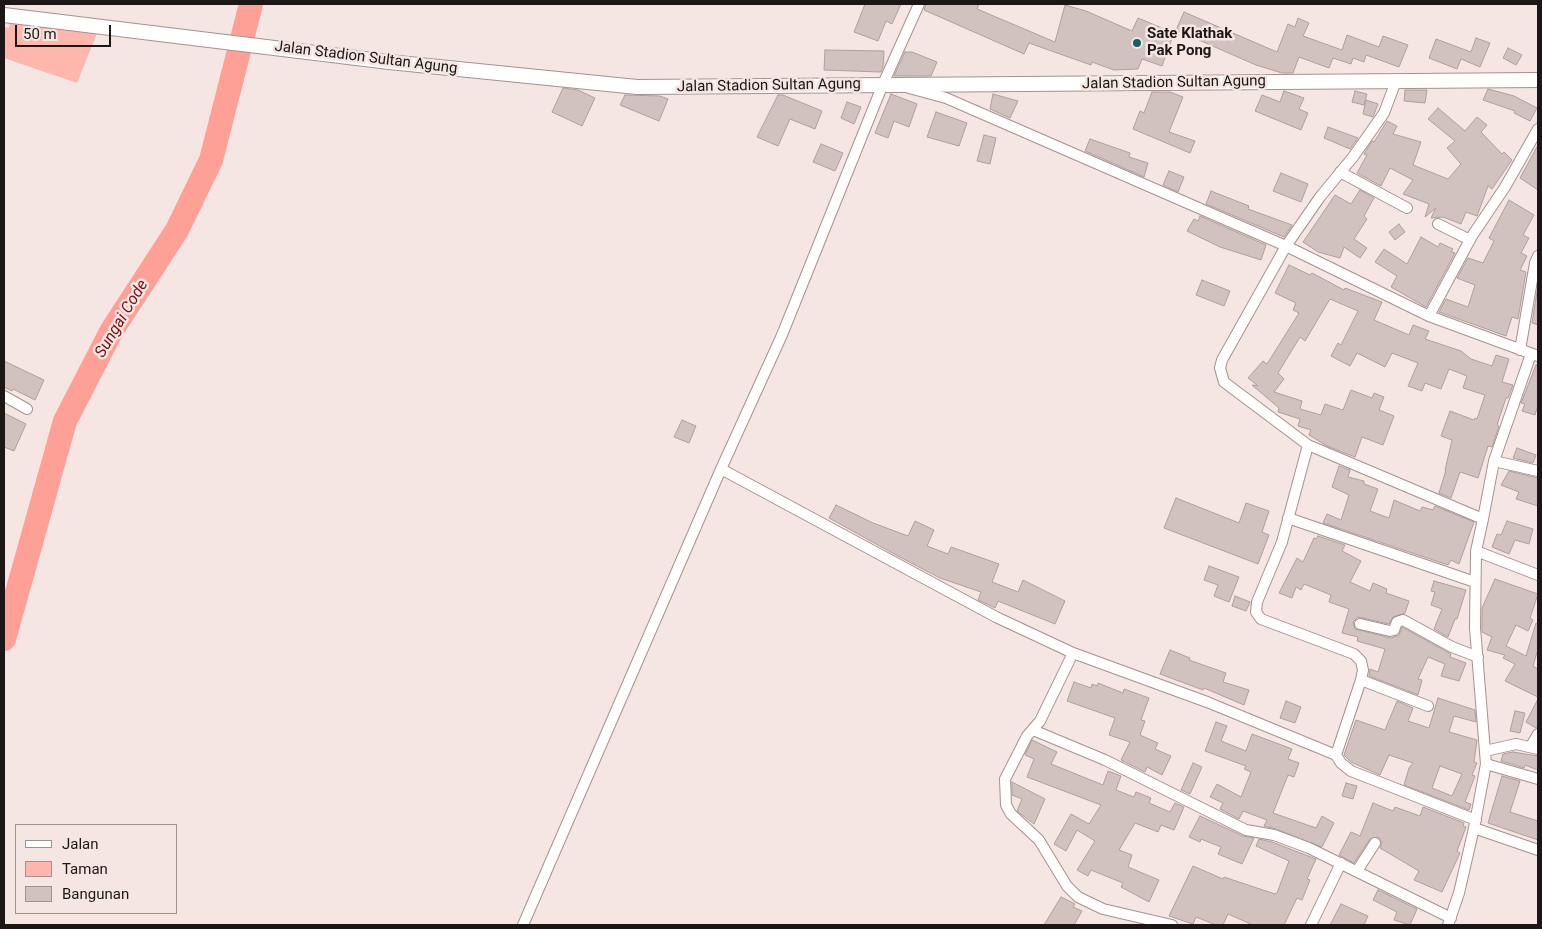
<!DOCTYPE html>
<style>
body{margin:0}
#map{position:relative;width:1542px;height:929px;overflow:hidden;background:#f6e6e3;font-family:Roboto,sans-serif}
canvas{display:block}
.frame{position:absolute;inset:0;border:5px solid #1c1716;pointer-events:none}
.legend{position:absolute;left:15px;top:824px;width:162px;height:90px;box-sizing:border-box;background:#f6e6e3;border:1px solid #9f9391;margin:0;padding:6px 9px;list-style:none;font-size:15px;color:#1c1716}
.legend li{display:flex;align-items:center;gap:10px;height:25px}
.legend b{width:25px;border:1px solid #9f9391}
.scale{position:absolute;left:15px;top:25px;width:96px;height:22px;box-sizing:border-box;border:2px solid #1c1716;border-top:0;padding-left:6px;font-size:15px;line-height:18px;white-space:nowrap;color:#1c1716;-webkit-text-stroke:4px #f6e6e3;paint-order:stroke}
</style>
<div id="map">
<canvas width="1542" height="929"></canvas>
<div class="frame"></div>
<ul class="legend">
<li><b style="height:6px;background:#fff"></b>Jalan</li>
<li><b style="height:14px;background:#feb6ad"></b>Taman</li>
<li><b style="height:14px;background:#d1c1bf"></b>Bangunan</li>
</ul>
<div class="scale">50 m</div>
</div>
<script>
const context = document.querySelector('canvas').getContext('2d');
context.lineJoin = 'round';
function fill(path, color) {
  context.fillStyle = color;
  context.fill(path, 'evenodd');
}
function poly(rows) {
  const path = new Path2D();
  for (const r of rows) {
    path.moveTo(r[0], r[1]);
    for (let i = 2; i < r.length; i += 2) path.lineTo(r[i], r[i + 1]);
  }
  return path;
}
function stroke(path, color, width, dash) {
  context.strokeStyle = color;
  context.lineWidth = width;
  context.lineCap = dash ? 'butt' : 'round';
  context.setLineDash(dash || []);
  context.stroke(path);
}
function label(font, color, halo, rows, align = 'center') {
  context.font = font + ' Roboto,sans-serif';
  context.lineWidth = 5;
  context.setLineDash([]);
  context.textBaseline = 'middle';
  context.strokeStyle = halo;
  context.fillStyle = color;
  for (const [text, x, y, turn = 0] of rows) {
    context.save();
    context.translate(x, y);
    context.rotate((+turn || 0) * Math.PI / 180);
    context.textAlign = isNaN(turn) ? turn : align;
    if (halo) context.strokeText(text, 0, 0);
    context.fillText(text, 0, 0);
    context.restore();
  }
}
const green = poly([
 [10,22,98,31,77,83,4,58,4,27,9,28]
]);
const river = poly([
 [4,639,65,421,112,330,177,230,211,160,251,4]
]);
const building = poly([
 [865,4,901,4,892,24,886,21,878,41,854,32,865,4],
 [926,4,979,4,977,9,1055,42,1065,5,1086,11,1132,31,1138,18,1174,33,1162,66,1142,59,1138,69,1114,70,1092,62,1091,65,1029,43,1024,54,924,10,926,4],
 [1184,12,1277,52,1288,24,1295,27,1298,18,1309,23,1303,36,1342,50,1347,35,1379,47,1383,36,1408,45,1399,67,1366,55,1364,62,1353,58,1351,64,1333,58,1329,68,1299,57,1293,73,1282,73,1256,65,1176,30,1184,12],
 [1476,38,1490,43,1480,67,1461,59,1457,69,1429,58,1436,39,1471,52,1476,38],
 [1508,48,1522,55,1516,65,1503,58,1508,48],
 [825,50,884,51,883,67,881,72,824,70,825,50],
 [905,52,912,52,937,62,931,76,894,76,905,52],
 [563,88,578,90,595,98,582,126,552,112,563,88],
 [1488,89,1514,96,1537,108,1530,121,1514,113,1515,111,1483,100,1488,89],
 [1405,90,1427,90,1425,103,1404,101,1405,90],
 [1284,91,1304,98,1299,109,1308,113,1301,130,1255,111,1262,95,1280,102,1284,91],
 [1355,91,1367,94,1364,105,1352,102,1355,91],
 [1152,92,1170,92,1183,97,1169,132,1195,141,1190,153,1133,129,1140,111,1144,113,1152,92],
 [891,94,917,104,909,127,894,121,888,138,875,133,891,94],
 [993,94,1018,101,1010,118,990,109,993,94],
 [625,95,660,96,668,99,659,121,620,105,625,95],
 [778,95,783,95,822,111,815,129,790,119,778,146,757,137,778,95],
 [1366,100,1378,104,1373,117,1363,114,1366,100],
 [847,102,861,107,854,124,841,118,847,102],
 [1438,108,1465,131,1477,117,1487,125,1481,132,1502,154,1504,152,1512,160,1492,189,1488,186,1477,216,1466,212,1461,224,1443,217,1431,218,1436,208,1425,217,1429,204,1403,194,1413,180,1390,168,1381,186,1357,173,1367,155,1364,154,1372,141,1374,142,1387,121,1397,126,1393,134,1421,142,1413,165,1448,179,1461,164,1447,148,1455,141,1428,119,1438,108],
 [936,112,967,123,959,146,927,137,936,112],
 [1328,127,1358,138,1350,149,1324,138,1328,127],
 [984,135,996,138,990,164,977,161,984,135],
 [1090,139,1130,153,1129,157,1148,163,1144,177,1085,151,1090,139],
 [821,144,843,153,835,171,813,162,821,144],
 [1538,145,1538,190,1520,178,1538,145],
 [1169,171,1184,177,1178,192,1163,185,1169,171],
 [1281,173,1308,184,1301,202,1273,191,1281,173],
 [1360,190,1374,198,1364,216,1367,219,1354,239,1367,248,1360,258,1344,247,1340,258,1318,252,1303,242,1335,195,1351,204,1360,190],
 [1211,191,1249,206,1248,209,1292,225,1291,227,1284,237,1206,204,1211,191],
 [1509,200,1534,215,1523,235,1529,238,1521,253,1527,256,1520,270,1526,272,1518,319,1512,317,1506,336,1439,312,1446,299,1468,307,1475,285,1457,278,1468,258,1483,263,1494,241,1489,238,1509,200],
 [1200,216,1266,245,1261,260,1220,247,1187,231,1194,219,1198,221,1200,216],
 [1399,224,1405,232,1395,240,1389,232,1399,224],
 [1421,237,1438,247,1440,243,1453,249,1451,252,1455,253,1426,307,1391,287,1397,276,1375,262,1384,249,1407,264,1421,237],
 [1289,265,1310,275,1312,273,1344,290,1345,288,1382,302,1374,320,1409,335,1413,325,1429,331,1425,339,1461,351,1471,359,1492,366,1496,355,1509,359,1502,382,1513,385,1508,398,1506,398,1497,425,1499,426,1492,447,1488,446,1478,478,1460,472,1451,498,1439,493,1446,470,1445,470,1452,440,1441,436,1450,411,1474,420,1475,418,1477,419,1485,395,1463,388,1467,376,1449,369,1441,389,1425,383,1422,391,1408,386,1418,363,1392,353,1385,367,1357,353,1350,366,1331,356,1338,343,1341,345,1358,311,1330,299,1305,341,1300,337,1278,373,1284,379,1274,392,1302,401,1300,409,1321,415,1325,404,1343,410,1351,390,1372,398,1374,393,1384,397,1379,410,1394,416,1383,445,1362,437,1355,457,1327,446,1309,435,1311,430,1298,426,1300,419,1278,412,1279,408,1252,385,1258,386,1248,378,1263,361,1267,364,1299,313,1293,310,1296,303,1275,293,1289,265],
 [1202,280,1230,291,1224,306,1196,295,1202,280],
 [1538,285,1538,325,1532,323,1538,285],
 [4,361,44,380,35,400,13,389,12,391,4,387,4,361],
 [1536,365,1538,365,1538,405,1535,415,1522,411,1525,404,1521,403,1536,365],
 [4,413,26,424,14,451,4,447,4,413],
 [682,420,696,426,689,443,674,437,682,420],
 [1517,448,1536,455,1533,463,1513,458,1517,448],
 [1339,466,1350,470,1348,477,1364,481,1364,484,1378,489,1370,511,1389,518,1394,500,1420,511,1422,507,1433,510,1435,506,1474,522,1459,564,1451,560,1448,565,1323,523,1327,514,1341,520,1349,495,1332,487,1339,466],
 [1509,471,1538,478,1538,506,1516,499,1519,492,1501,485,1509,471],
 [1176,498,1239,523,1246,503,1269,511,1262,532,1269,535,1258,564,1164,528,1176,498],
 [836,505,873,523,908,536,915,521,934,530,927,546,948,554,951,547,999,564,992,582,1018,592,1023,580,1065,601,1055,624,998,601,995,608,989,605,978,600,981,592,940,578,898,556,829,518,836,505],
 [1507,521,1533,529,1529,544,1515,540,1509,554,1492,547,1497,534,1501,535,1507,521],
 [1318,536,1345,545,1342,551,1361,561,1350,582,1370,591,1373,583,1387,589,1386,593,1409,601,1405,613,1393,617,1389,624,1358,617,1353,622,1355,629,1391,638,1399,635,1402,627,1451,654,1450,657,1466,663,1459,681,1441,676,1445,664,1428,657,1418,679,1422,680,1418,695,1369,676,1370,669,1378,672,1385,649,1357,641,1358,637,1342,633,1349,609,1329,602,1331,595,1304,584,1301,590,1296,587,1292,598,1279,593,1297,558,1303,562,1314,538,1316,539,1318,536],
 [1209,566,1239,577,1229,602,1214,596,1218,585,1204,580,1209,566],
 [1495,579,1538,594,1530,618,1533,620,1528,631,1516,625,1506,646,1526,656,1536,623,1538,624,1538,649,1533,666,1538,669,1538,697,1505,681,1515,664,1503,658,1505,655,1487,650,1492,637,1482,632,1482,608,1495,579],
 [1434,581,1466,590,1457,619,1455,619,1448,637,1434,629,1442,609,1431,605,1435,592,1431,591,1434,581],
 [1235,596,1250,602,1246,611,1232,606,1235,596],
 [1170,650,1190,658,1189,660,1226,673,1223,682,1249,690,1244,705,1204,688,1203,690,1160,674,1170,650],
 [1074,682,1091,688,1092,684,1097,686,1098,683,1123,693,1124,689,1149,698,1141,720,1145,721,1140,735,1158,743,1155,749,1171,756,1162,775,1147,767,1145,772,1121,760,1130,742,1109,735,1115,718,1067,701,1074,682],
 [1438,698,1475,710,1476,722,1454,716,1449,732,1477,740,1474,762,1477,763,1472,775,1475,776,1465,802,1471,804,1469,810,1404,785,1409,768,1413,763,1389,755,1380,775,1351,762,1344,755,1356,720,1385,730,1397,701,1413,708,1408,721,1429,728,1438,698],
 [1440,766,1462,774,1452,796,1432,788,1440,766],
 [1538,699,1538,727,1536,728,1526,722,1538,699],
 [1286,701,1301,707,1295,723,1280,718,1286,701],
 [1515,711,1525,713,1520,733,1510,731,1515,711],
 [1216,722,1227,726,1221,741,1246,751,1252,734,1292,749,1288,759,1299,763,1294,777,1288,775,1273,813,1316,828,1322,816,1334,823,1322,847,1276,829,1264,826,1267,820,1243,811,1239,819,1220,809,1223,803,1210,797,1217,784,1241,797,1251,772,1244,769,1246,766,1205,751,1216,722],
 [1032,740,1057,752,1051,764,1103,785,1108,771,1121,776,1116,790,1134,797,1136,792,1151,798,1149,803,1170,812,1175,803,1184,807,1174,830,1161,825,1158,832,1135,823,1119,850,1132,855,1128,867,1159,880,1149,902,1121,887,1123,883,1091,870,1088,876,1077,870,1095,841,1077,830,1066,851,1054,844,1071,814,1089,824,1101,805,1027,777,1034,759,1025,755,1032,740],
 [1513,752,1538,756,1538,770,1525,765,1524,768,1501,761,1503,754,1513,752],
 [1193,763,1202,767,1190,794,1181,790,1193,763],
 [1502,776,1520,781,1510,812,1538,821,1538,840,1488,823,1502,776],
 [1012,782,1045,799,1034,824,1017,811,1022,799,1012,795,1012,782],
 [1346,783,1357,786,1353,799,1342,796,1346,783],
 [1373,803,1393,811,1395,807,1420,816,1423,807,1464,823,1463,826,1466,827,1457,851,1460,853,1442,892,1414,880,1419,871,1380,848,1382,843,1378,837,1370,839,1354,863,1339,855,1351,832,1360,836,1373,803],
 [1200,816,1243,836,1254,838,1242,864,1218,854,1221,847,1201,839,1200,842,1189,837,1200,816],
 [1259,839,1272,842,1316,859,1307,879,1310,880,1302,900,1297,898,1284,925,1253,925,1228,914,1223,925,1216,925,1196,917,1193,924,1169,916,1193,866,1223,879,1224,877,1275,894,1277,893,1289,861,1256,846,1259,839],
 [1378,890,1417,909,1410,925,1394,920,1397,912,1373,900,1378,890],
 [1061,897,1075,904,1073,907,1082,911,1074,925,1044,925,1061,897],
 [1341,904,1368,916,1364,925,1330,925,1341,904]
]);
const street = poly([
 [919,4,883,84,782,335,721,469,996,617,1073,653,1040,721,1027,736,1005,779,1006,805,1011,814,1039,840,1067,886,1078,897,1103,909,1172,925],
 [1396,81,1384,113,1353,157,1320,197,1286,246,1222,360,1220,368,1224,382,1308,445,1483,519,1476,551,1475,628,1486,764,1474,828,1459,893,1448,925],
 [909,88,946,98,1286,246,1429,316,1538,356],
 [1340,172,1407,208],
 [1438,224,1470,240],
 [1429,316,1472,236,1505,187,1538,129],
 [1520,350,1535,263,1538,256],
 [4,396,27,409],
 [1308,445,1282,542,1257,602,1256,612,1261,619,1354,654,1361,661,1363,670,1361,680,1336,755],
 [1494,461,1538,471],
 [1288,518,1475,582],
 [1483,519,1494,461,1531,354],
 [1476,551,1538,575],
 [1360,624,1390,631,1394,630,1397,622,1403,620,1452,647,1478,657],
 [1073,653,1207,702,1336,755,1341,763,1351,771,1476,820],
 [1361,680,1428,706],
 [1033,730,1105,760,1246,830,1274,835,1309,848,1451,918],
 [1531,746,1538,734],
 [1485,751,1516,744,1538,749],
 [1486,764,1538,779],
 [1474,828,1538,850],
 [1357,871,1375,843],
 [523,925,721,469],
 [1311,925,1341,863]
]);
const secondary = poly([
 [4,15,389,62,637,87,1538,80]
]);
const markers = [
 [1137,43,5,"#12616a"]
];
const poiNames = [
 ["Sate Klathak",1147,34],
 ["Pak Pong",1147,51]
];
const streetNames = [
 ["Jalan Stadion Sultan Agung",366,58,7],
 ["Jalan Stadion Sultan Agung",1174,83,-1],
 ["Jalan Stadion Sultan Agung",769,86,-1]
];
const waterNames = [
 ["Sungai Code",122,319,-59]
];
fill(green, '#feb6ad');
stroke(river, '#fea095', 24);
fill(building, '#d1c1bf');
stroke(building, '#ae9f9d', 1);
stroke(street, '#a29391', 12);
stroke(secondary, '#a29391', 16);
stroke(street, '#fff', 10);
stroke(secondary, '#fff', 14);
for (const [x, y, r, color] of markers) {
  const dot = new Path2D();
  dot.arc(x, y, r, 0, 2 * Math.PI);
  context.fillStyle = color;
  context.fill(dot);
  stroke(dot, '#f6e6e3', 2);
}
label('bold 15px', '#1c1716', '#f6e6e3', poiNames, 'left');
label('15px', '#1c1716', '#f6e6e3', streetNames);
label('italic 16px', '#7d0d10', '#f6e6e3', waterNames);
</script>
